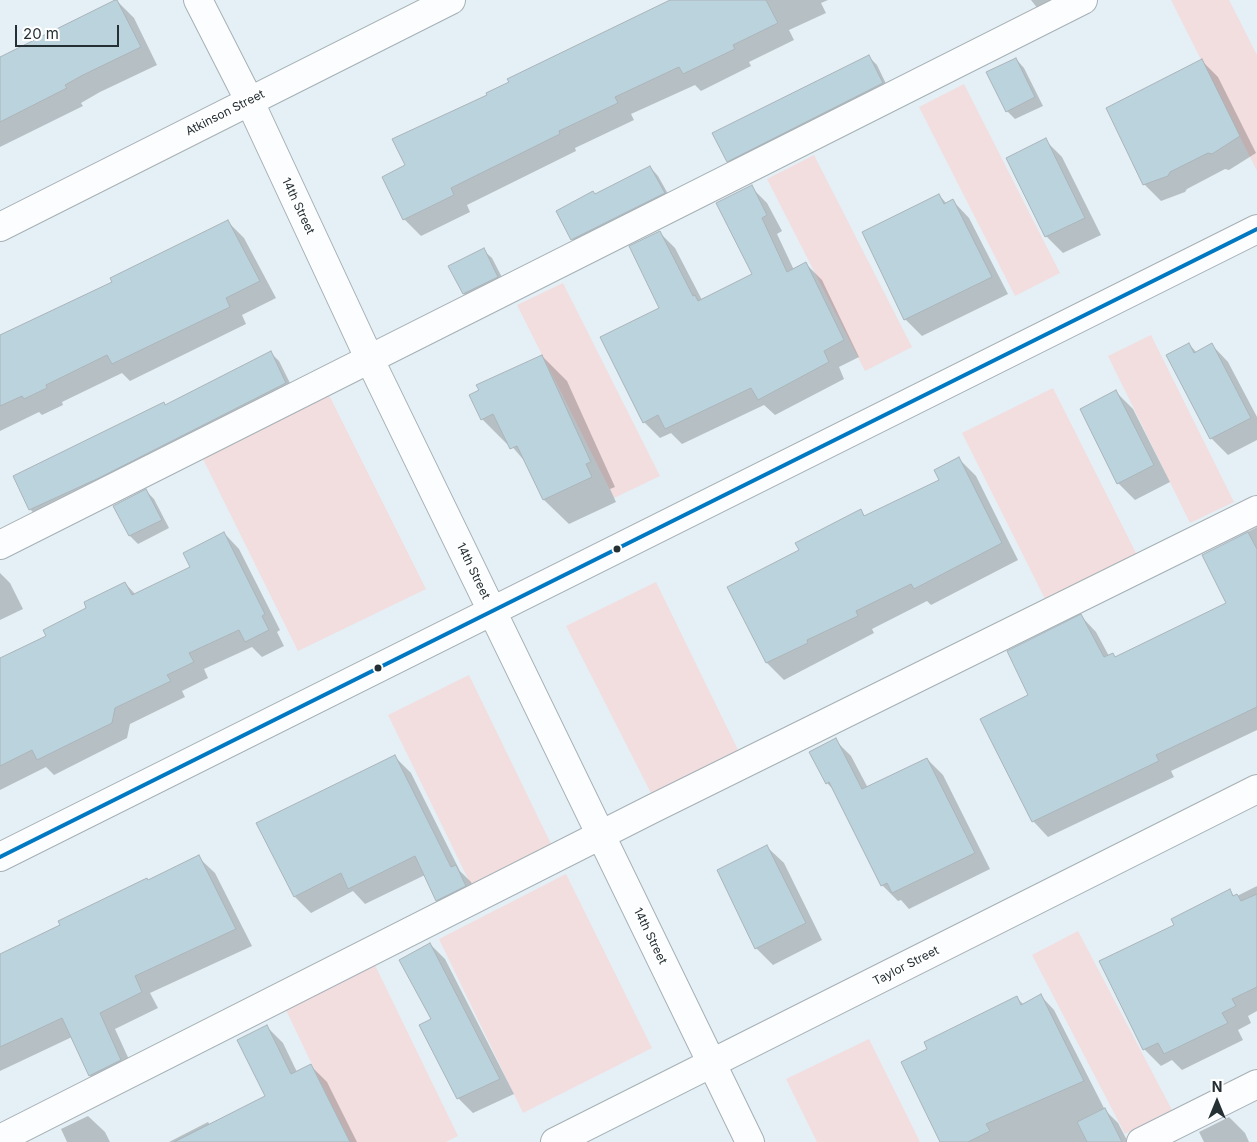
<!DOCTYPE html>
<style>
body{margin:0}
#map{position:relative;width:1257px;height:1142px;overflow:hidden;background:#e4f0f6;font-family:Inter,sans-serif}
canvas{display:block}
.north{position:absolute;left:1192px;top:1077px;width:50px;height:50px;-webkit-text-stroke:4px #fff;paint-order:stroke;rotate:0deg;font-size:14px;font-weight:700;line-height:20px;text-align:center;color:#253035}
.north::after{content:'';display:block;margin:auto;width:18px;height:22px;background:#253035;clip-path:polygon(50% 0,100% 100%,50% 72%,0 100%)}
.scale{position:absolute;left:15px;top:25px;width:104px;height:22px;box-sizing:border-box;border:2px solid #253035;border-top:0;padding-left:6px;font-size:15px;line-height:18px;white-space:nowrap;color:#253035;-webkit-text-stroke:4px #fff;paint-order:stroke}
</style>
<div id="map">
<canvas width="1257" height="1142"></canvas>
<div class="north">N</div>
<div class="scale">20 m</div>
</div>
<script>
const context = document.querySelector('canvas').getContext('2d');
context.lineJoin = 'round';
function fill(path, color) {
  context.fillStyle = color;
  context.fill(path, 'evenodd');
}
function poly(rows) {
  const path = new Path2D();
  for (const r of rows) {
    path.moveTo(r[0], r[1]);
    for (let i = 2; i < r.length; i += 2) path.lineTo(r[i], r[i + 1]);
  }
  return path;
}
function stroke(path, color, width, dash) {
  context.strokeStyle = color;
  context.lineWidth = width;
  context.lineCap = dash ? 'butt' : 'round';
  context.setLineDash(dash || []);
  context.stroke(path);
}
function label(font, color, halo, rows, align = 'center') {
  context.font = font + ' Inter,sans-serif';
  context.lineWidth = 4;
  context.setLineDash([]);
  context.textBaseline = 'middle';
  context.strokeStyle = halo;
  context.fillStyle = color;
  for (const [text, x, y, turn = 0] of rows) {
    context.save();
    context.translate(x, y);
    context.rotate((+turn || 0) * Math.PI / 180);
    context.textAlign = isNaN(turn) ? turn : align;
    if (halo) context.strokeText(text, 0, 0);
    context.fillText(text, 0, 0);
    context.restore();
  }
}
const green = poly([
 [1171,0,1229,0,1257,55,1257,171],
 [964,84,1060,273,1015,296,919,107],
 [814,155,912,347,865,371,767,179],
 [563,283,660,476,614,498,517,305],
 [1151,335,1234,502,1190,523,1108,356],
 [1053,388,1137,555,1046,601,962,433],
 [329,395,426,589,298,651,202,457],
 [656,582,740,754,654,799,566,626],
 [469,675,554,850,473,889,388,715],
 [566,874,652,1048,523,1113,439,939],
 [1078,931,1172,1110,1125,1134,1032,955],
 [375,965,458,1136,446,1142,349,1142,285,1008],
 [869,1039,920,1142,817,1142,786,1079]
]);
const shadow = poly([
 [673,0,828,0,821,3,826,13,789,30,794,40,749,62,751,66,701,91,695,85,631,114,634,120,575,148,576,151,467,205,470,212,421,236,404,219,407,166,489,95],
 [1031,0,1066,0,1042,14],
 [117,1,134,18,157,65,100,92,81,103,83,106,0,147,0,58],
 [869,57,877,65,890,92,736,169,728,161],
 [1016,59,1024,68,1043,106,1015,119,1007,111],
 [1201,60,1218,77,1256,153,1229,170,1225,169,1187,189,1185,192,1161,201,1144,184],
 [1045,140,1062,157,1101,235,1063,253,1046,236],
 [650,167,658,176,672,201,581,247,572,239,596,195],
 [751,187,767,203,782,231,777,234,794,270,806,264,822,280,859,357,839,367,844,379,775,415,764,405,682,444,671,433,660,438,644,422,661,309,659,232,675,248,702,300,754,275],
 [939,195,947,204,953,201,969,218,1008,294,922,336,905,319],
 [227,221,244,238,276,298,242,315,246,324,130,381,122,373,62,402,63,405,42,415,39,412,0,431,0,338,113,282],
 [483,250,492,258,506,285,472,302,464,294,450,266],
 [1189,344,1197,353,1212,345,1228,362,1257,417,1257,440,1228,455,1211,438],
 [270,352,279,361,294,391,38,518,30,509,166,406],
 [542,356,567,381,615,487,610,489,616,502,569,524,544,500,528,465,509,443,507,444,482,419],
 [1116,392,1133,409,1170,482,1135,500,1118,483],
 [959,459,976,476,1018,560,931,605,927,601,872,629,874,633,784,680,767,663,729,588,800,551,860,511,866,517,941,480],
 [146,491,154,499,169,528,138,544,130,536,115,506],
 [1257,527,1257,730,1171,771,1174,777,1048,837,1033,821,1030,695,1081,616,1096,632,1109,656,1113,655,1116,658,1228,604,1203,556],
 [224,533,239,549,280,630,277,632,284,646,262,657,252,647,204,669,208,678,182,691,185,697,130,724,127,738,54,775,46,767,0,790,0,659,48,637,125,583,136,595,192,568],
 [0,573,10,583,23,609,0,620],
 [835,740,851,756,868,788,927,759,943,775,990,869,909,909,901,900,898,901,882,885,834,790,827,783],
 [395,757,411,773,460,871,471,882,481,902,454,916,437,900,425,875,365,904,353,891,311,913,295,897],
 [767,847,784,863,822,940,773,965,756,948,718,871],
 [198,857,215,873,252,946,150,993,158,1008,115,1029,137,1077,107,1092,90,1076,72,1037,0,1071,0,955],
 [1257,886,1257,1011,1248,1016,1251,1023,1238,1030,1243,1040,1182,1070,1172,1060,1161,1066,1144,1049,1176,925,1229,891,1235,897],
 [430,944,445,959,514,1094,473,1113,458,1098,433,1019],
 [1041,996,1054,1010,1105,1110,1118,1123,1128,1142,941,1142,929,1050,1016,997,1024,1005],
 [267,1027,283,1043,297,1072,310,1065,327,1082,357,1142,169,1142,208,1122,210,1125,266,1096],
 [88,1116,105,1132,110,1142,67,1142,61,1129],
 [1229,1117,1245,1133,1249,1142,1204,1142,1199,1132]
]);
const building = poly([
 [115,0,117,0,141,47,83,75,65,85,67,88,0,122,0,57,115,0],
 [670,0,766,0,778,23,733,45,735,49,683,74,679,67,615,97,618,103,559,131,560,134,451,188,454,195,403,220,382,177,405,165,392,139,487,95,486,93,509,82,507,79,670,0],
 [869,55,883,83,727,162,712,133,869,55],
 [1016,58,1035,97,1006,112,986,72,1016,58],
 [1202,59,1240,136,1212,154,1208,153,1170,172,1168,176,1143,185,1106,108,1202,59],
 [1046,138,1085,218,1045,237,1006,158,1046,138],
 [650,166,665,193,571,240,556,211,593,191,595,194,650,166],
 [752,185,767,215,762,218,787,272,806,262,844,340,824,351,829,362,758,400,751,388,665,429,658,415,643,423,600,337,659,308,629,246,660,231,693,296,695,295,698,301,752,274,716,203,752,185],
 [939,194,944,204,953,199,992,277,904,320,862,232,939,194],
 [228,220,260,281,226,298,230,307,112,364,107,355,46,385,47,388,24,399,22,396,0,406,0,335,112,282,110,278,228,220],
 [484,248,498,277,463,294,448,266,484,248],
 [1189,343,1194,353,1212,343,1251,418,1210,439,1166,355,1189,343],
 [271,351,286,383,99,478,29,510,13,476,164,402,165,405,271,351],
 [542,355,591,462,586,464,592,477,543,500,517,446,510,449,493,414,481,420,469,395,479,390,476,385,542,355],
 [1116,390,1154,465,1117,484,1080,409,1116,390],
 [959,457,1002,543,914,589,911,584,856,611,858,616,807,640,808,643,766,663,727,587,799,550,795,543,861,509,864,516,939,480,934,470,959,457],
 [146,489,162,520,129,536,113,506,146,489],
 [224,532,265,614,262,616,269,630,245,642,239,630,189,653,194,662,167,675,171,681,115,708,112,723,37,760,32,750,0,766,0,658,46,636,43,630,86,608,84,602,125,582,132,595,190,567,183,553,224,532],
 [1248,532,1257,549,1257,707,1156,755,1159,761,1032,822,980,719,1028,695,1007,651,1081,614,1104,657,1113,653,1115,657,1226,603,1202,555,1248,532],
 [836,738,862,789,927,758,975,853,892,893,887,883,881,886,829,782,826,784,809,752,836,738],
 [395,755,451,867,456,865,466,886,436,901,415,856,348,889,341,873,294,897,256,823,395,755],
 [767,845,806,923,755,949,717,870,767,845],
 [199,855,236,929,135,976,142,992,100,1013,121,1060,89,1076,62,1018,0,1047,0,954,60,925,58,921,147,878,148,880,199,855],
 [1230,889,1233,896,1237,894,1241,901,1257,894,1257,987,1232,999,1236,1006,1222,1013,1228,1023,1164,1054,1158,1043,1143,1050,1099,961,1174,925,1171,919,1230,889],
 [430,943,500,1079,457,1099,419,1025,431,1019,399,960,430,943],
 [1041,994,1084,1081,986,1124,990,1131,968,1142,940,1142,901,1062,927,1049,924,1042,1017,996,1021,1005,1041,994],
 [267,1025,291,1074,311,1064,350,1142,174,1142,265,1096,237,1040,267,1025],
 [1105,1108,1122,1142,1087,1142,1077,1122,1105,1108]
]);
const minor = poly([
 [198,0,249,100,370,360,750,1142],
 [0,227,451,0],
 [0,545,1083,0],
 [0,857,1257,229],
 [0,1139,652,809,1257,510],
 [555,1142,1257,789],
 [1141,1142,1257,1084]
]);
const bus1 = poly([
 [0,857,1257,229]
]);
const markers = [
 [617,549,4.5,"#253035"],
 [378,668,4.5,"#253035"]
];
const streetNames = [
 ["Atkinson Street",225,113,-27],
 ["14th Street",298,206,65],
 ["14th Street",473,571,64],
 ["14th Street",650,936,64],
 ["Taylor Street",906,966,-27]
];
fill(green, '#f2dddf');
fill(shadow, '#0003');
fill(building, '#bbd3dd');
stroke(building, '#aab4b9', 1);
stroke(minor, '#a6b0b5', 30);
stroke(minor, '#fbfdfe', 28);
stroke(bus1, '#0079c2', 4);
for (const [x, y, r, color] of markers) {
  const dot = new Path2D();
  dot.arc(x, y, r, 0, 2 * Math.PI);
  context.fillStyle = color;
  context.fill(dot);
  stroke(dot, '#fff', 2);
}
label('12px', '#253035', '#fff', streetNames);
</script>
